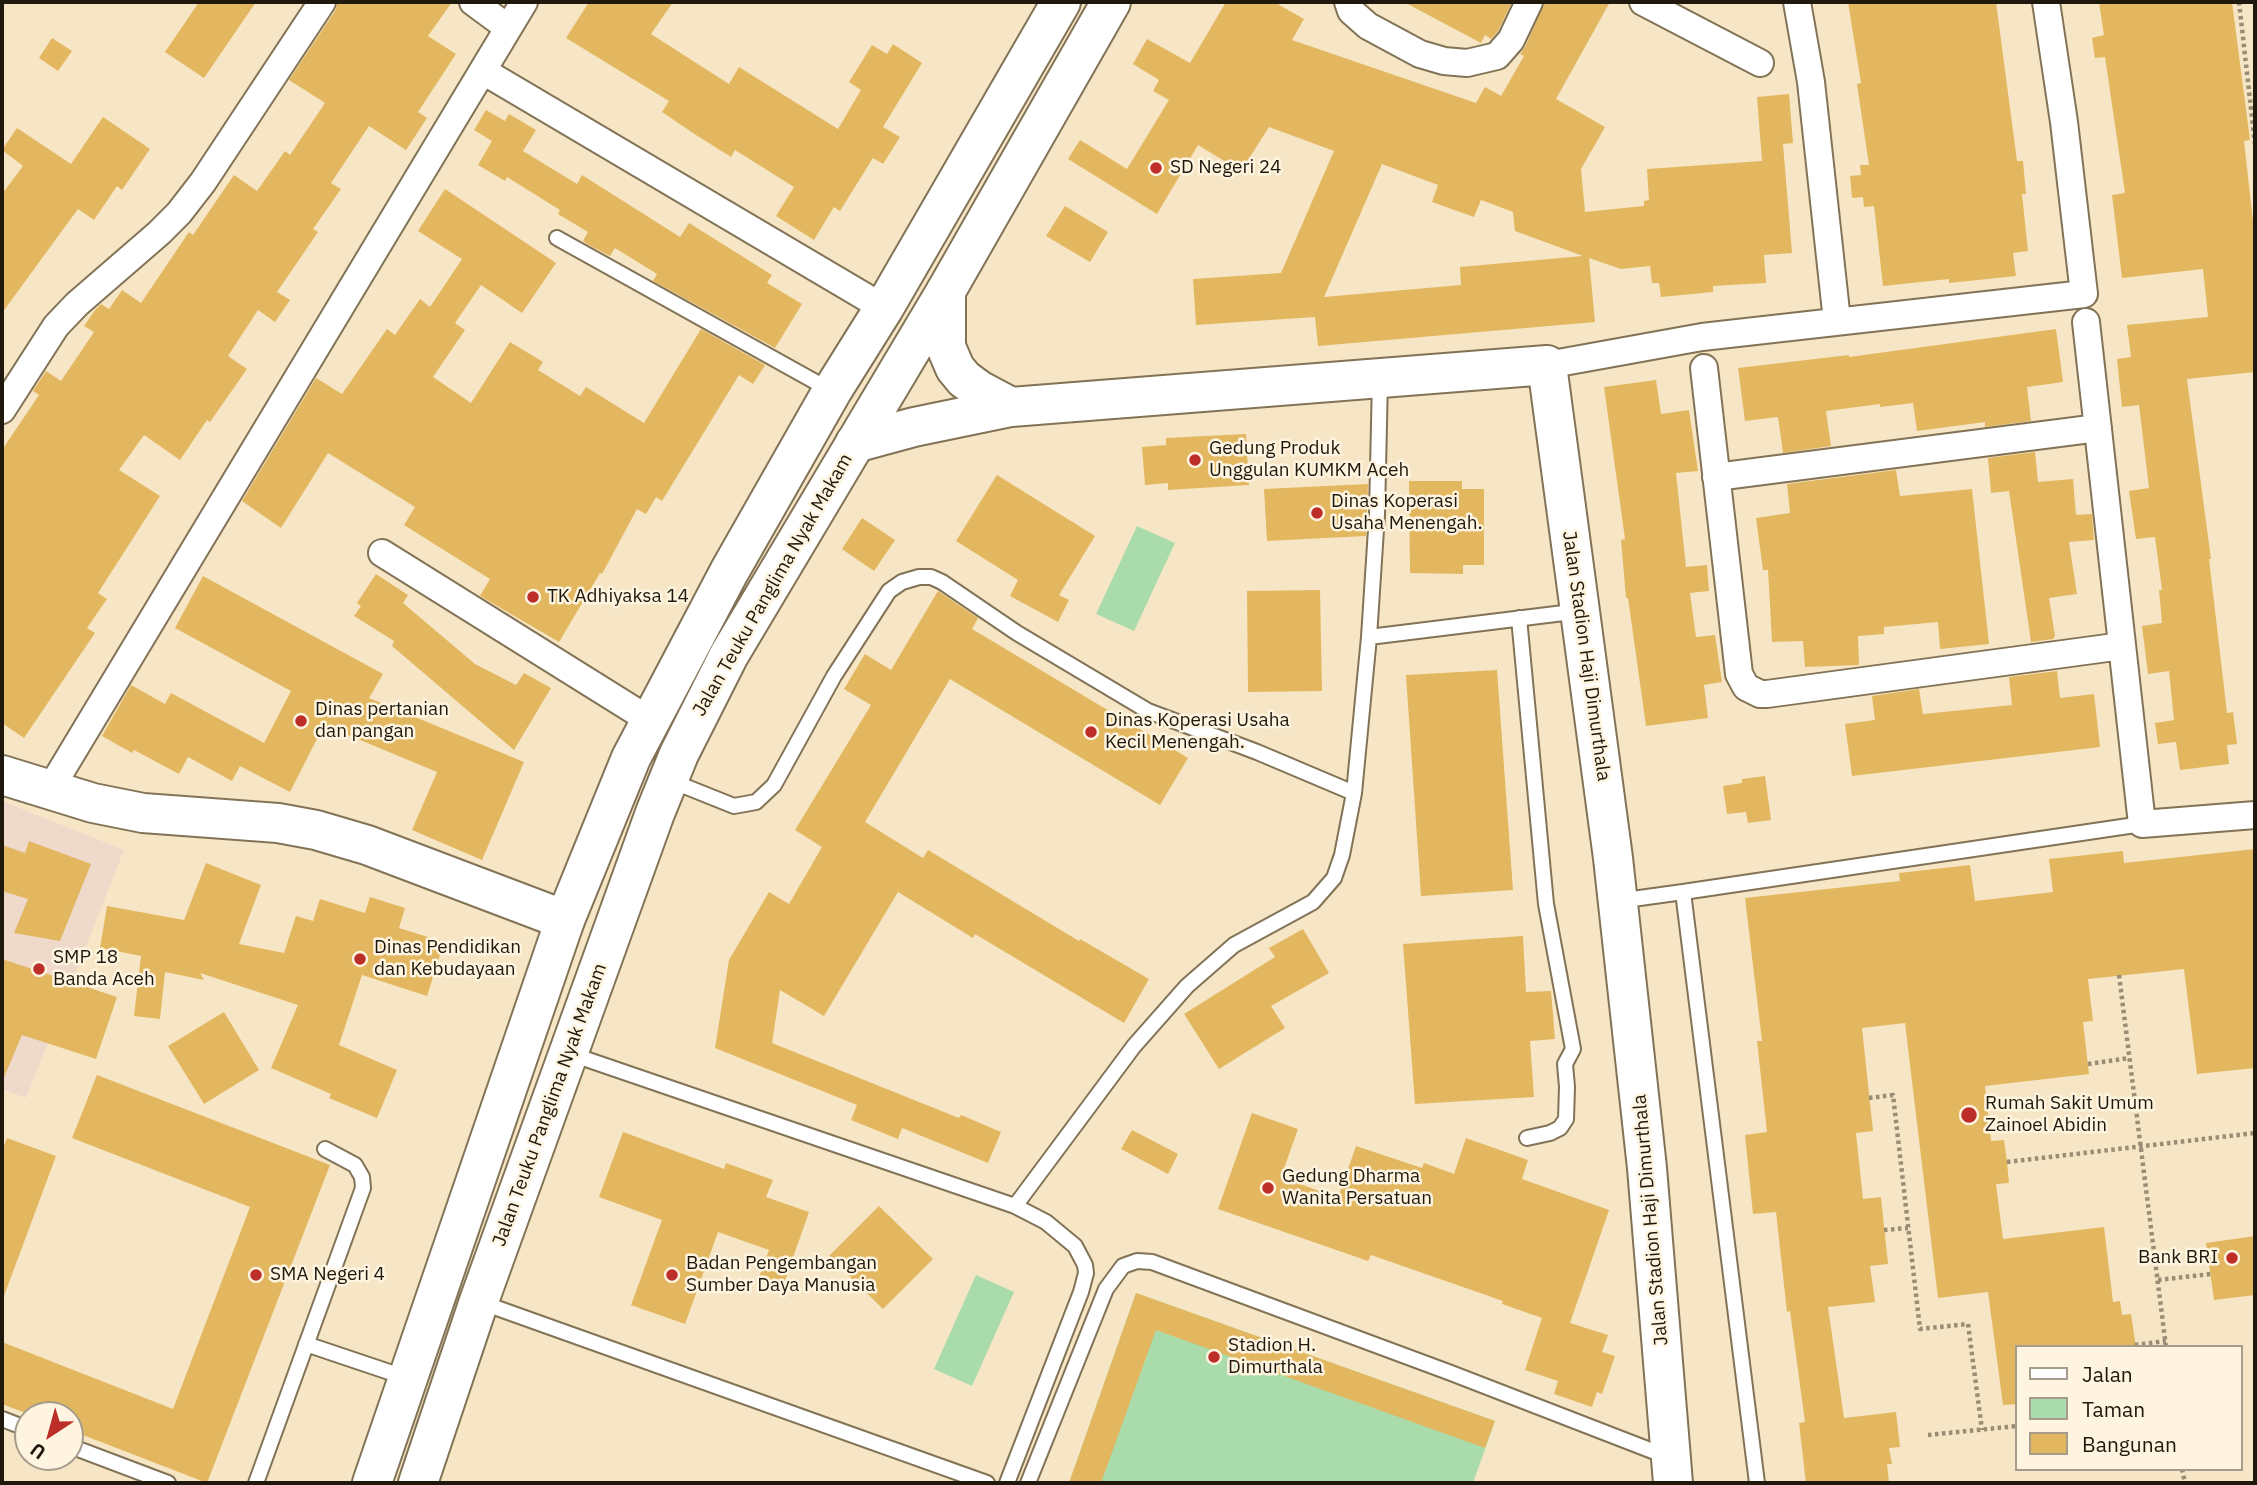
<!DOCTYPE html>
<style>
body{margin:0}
#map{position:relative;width:2257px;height:1485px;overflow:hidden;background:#f7e6c5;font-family:"IBM Plex Sans",sans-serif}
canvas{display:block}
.frame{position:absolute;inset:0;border:4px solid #1f190d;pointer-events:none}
.legend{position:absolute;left:2015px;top:1345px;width:228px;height:126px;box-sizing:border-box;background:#fef4e0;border:2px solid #a59c8c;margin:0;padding:9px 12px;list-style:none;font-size:21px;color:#1f190d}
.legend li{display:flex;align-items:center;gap:14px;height:35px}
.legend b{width:35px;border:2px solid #a59c8c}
.north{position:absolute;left:14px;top:1401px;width:70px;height:70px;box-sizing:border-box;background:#fef4e0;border:2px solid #a59c8c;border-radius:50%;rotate:216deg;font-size:19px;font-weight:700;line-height:28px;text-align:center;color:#1f190d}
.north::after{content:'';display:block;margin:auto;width:24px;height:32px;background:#bd2e28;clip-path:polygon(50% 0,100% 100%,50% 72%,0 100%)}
</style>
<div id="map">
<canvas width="2257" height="1485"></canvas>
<div class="frame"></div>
<ul class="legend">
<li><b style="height:9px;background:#fff"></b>Jalan</li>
<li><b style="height:19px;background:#aadcab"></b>Taman</li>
<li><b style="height:19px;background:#e2b760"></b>Bangunan</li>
</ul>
<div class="north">U</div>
</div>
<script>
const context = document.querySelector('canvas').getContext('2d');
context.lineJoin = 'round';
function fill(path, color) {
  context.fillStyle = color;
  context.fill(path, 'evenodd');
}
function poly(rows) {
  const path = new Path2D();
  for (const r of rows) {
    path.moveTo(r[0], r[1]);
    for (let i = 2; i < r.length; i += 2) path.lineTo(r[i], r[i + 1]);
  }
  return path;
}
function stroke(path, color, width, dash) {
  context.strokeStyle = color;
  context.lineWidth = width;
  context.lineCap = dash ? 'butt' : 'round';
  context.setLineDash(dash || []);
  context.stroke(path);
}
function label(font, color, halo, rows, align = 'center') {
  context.font = font + ' "IBM Plex Sans",sans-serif';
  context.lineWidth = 5;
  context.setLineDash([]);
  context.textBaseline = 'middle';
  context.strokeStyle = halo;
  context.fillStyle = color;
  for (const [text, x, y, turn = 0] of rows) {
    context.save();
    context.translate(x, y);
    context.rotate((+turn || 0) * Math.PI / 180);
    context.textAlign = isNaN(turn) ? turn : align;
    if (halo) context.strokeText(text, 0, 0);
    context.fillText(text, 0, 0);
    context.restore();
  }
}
const education = poly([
 [2,801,124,850,26,1098,2,1089]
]);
const green = poly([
 [1137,526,1175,543,1134,631,1096,614],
 [976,1275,1014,1292,972,1386,934,1369],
 [1136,1293,1495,1421,1473,1483,1069,1483]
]);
const building = poly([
 [199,2,256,2,204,78,165,52],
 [338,2,452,2,428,36,456,54,418,112,427,118,406,150,369,126,331,183,341,189,313,229,318,232,277,292,290,300,275,322,258,310,228,356,247,369,210,422,207,420,180,460,144,435,119,470,160,496,98,593,107,599,87,628,95,633,24,738,2,723,2,450,39,395,33,391,46,371,61,381,94,332,84,326,95,310,101,304,109,309,122,290,141,303,189,232,193,235,234,175,257,191,285,151,290,155,325,103,289,80,335,11],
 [589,2,673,2,651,34,729,84,739,67,838,129,861,90,849,82,872,45,887,54,893,44,922,63,883,127,900,137,883,164,873,158,840,211,834,207,814,240,776,216,794,187,735,150,731,157,696,135,662,112,669,101,566,38],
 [1226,2,1274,2,1304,19,1292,40,1476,103,1485,87,1501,96,1524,56,1520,54,1525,47,1545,2,1610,2,1556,99,1605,127,1581,169,1585,212,1644,206,1644,201,1649,200,1647,169,1762,161,1757,97,1789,94,1793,143,1783,144,1792,253,1764,255,1766,283,1713,286,1713,292,1661,297,1659,283,1652,283,1650,266,1621,269,1589,258,1595,322,1318,346,1315,317,1196,325,1193,279,1281,273,1334,151,1269,127,1241,171,1198,145,1157,214,1068,159,1080,140,1127,169,1169,100,1153,91,1159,80,1133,64,1147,39,1190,63],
 [1382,164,1438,185,1432,202,1474,217,1481,200,1513,212,1515,231,1583,256,1460,267,1461,285,1324,297],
 [1404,2,1512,2,1498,31,1491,39,1485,35,1481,43],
 [1848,2,1996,2,2017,161,2023,161,2026,194,2022,194,2028,251,2013,253,2016,276,1949,283,1949,279,1883,286,1874,206,1864,207,1863,197,1852,198,1850,176,1861,175,1860,165,1869,165,1857,84,1861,83],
 [2099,2,2232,2,2250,140,2244,141,2255,239,2255,372,2187,379,2211,559,2209,559,2227,713,2233,712,2237,744,2227,745,2229,764,2180,770,2176,742,2158,744,2155,723,2174,720,2169,671,2148,674,2142,626,2162,623,2159,590,2162,590,2155,537,2136,539,2129,491,2149,488,2139,405,2122,407,2117,359,2131,357,2127,325,2208,317,2203,269,2122,278,2112,195,2125,193,2105,57,2095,58,2092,38,2104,35],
 [52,38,72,51,58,71,39,58],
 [486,110,505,121,509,114,536,130,523,151,577,184,582,175,680,237,689,223,772,275,767,283,802,304,775,348,653,281,657,274,615,248,610,256,587,244,583,241,588,232,558,214,560,210,507,177,505,181,478,165,492,141,474,130],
 [103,117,150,149,122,190,117,186,94,220,78,209,2,313,2,194,23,166,2,150,17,128,71,164],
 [445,189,556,263,522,313,481,285,455,323,465,330,433,377,471,403,510,342,543,362,538,370,580,396,586,387,644,423,701,329,765,365,753,384,739,375,662,501,656,497,646,514,637,509,602,574,600,573,559,642,480,596,490,579,404,525,415,507,328,453,281,528,242,501,316,378,342,394,387,329,395,335,420,299,430,307,462,259,418,231],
 [1065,206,1108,232,1090,262,1046,236],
 [2056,329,2063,382,2027,387,2031,421,1985,427,1985,422,1917,431,1913,403,1880,407,1880,404,1826,411,1831,446,1783,453,1778,417,1745,421,1738,368,1849,355,1849,357],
 [1656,380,1661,414,1689,410,1698,471,1676,473,1686,567,1707,565,1709,591,1690,593,1696,637,1715,635,1722,682,1704,685,1708,718,1646,726,1628,598,1626,598,1621,540,1625,539,1604,387],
 [1246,434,1249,485,1168,490,1168,483,1145,485,1142,447,1166,445,1166,438],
 [2035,452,2038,482,2073,479,2076,515,2092,514,2094,540,2069,542,2077,594,2049,598,2055,636,2053,639,2031,642,2009,491,1991,493,1988,458],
 [1896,470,1900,496,1972,489,1989,644,1940,649,1938,622,1884,627,1884,634,1858,636,1859,665,1805,667,1803,641,1772,642,1768,570,1763,570,1756,518,1790,513,1787,484],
 [997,475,1095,536,1059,595,1069,600,1058,622,1010,596,1018,580,956,541],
 [1409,481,1462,481,1462,489,1484,489,1484,565,1463,565,1463,574,1410,573],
 [1368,484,1366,536,1267,541,1264,489],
 [862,518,895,540,874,571,842,549],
 [376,574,408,595,403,603,475,664,516,685,524,673,551,688,514,750,392,646,394,641,354,616,361,606,357,603],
 [203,576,383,674,369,698,524,762,482,860,412,830,437,772,324,725,290,792,240,766,232,781,188,757,179,774,134,750,132,753,102,736,131,685,165,704,171,693,264,743,291,691,175,628],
 [1320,590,1322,691,1248,692,1247,591],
 [938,591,978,618,972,629,1188,758,1160,805,950,679,865,822,923,858,928,850,1079,941,1080,939,1149,979,1124,1023,975,934,973,938,898,892,824,1016,780,990,772,1043,959,1118,961,1115,1001,1132,988,1163,902,1128,898,1139,851,1120,857,1105,715,1048,729,960,769,892,789,904,822,847,795,830,871,705,844,689,865,654,891,670],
 [1497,670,1513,890,1421,896,1406,675],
 [2057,671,2060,698,2094,694,2100,747,1852,776,1845,724,1875,720,1872,696,1919,689,1923,714,2012,705,2009,677],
 [1765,776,1771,820,1748,823,1746,812,1727,814,1723,786,1742,783,1742,779],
 [29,841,91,864,60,941,14,933,28,899,2,891,2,845,25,853],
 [2255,849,2255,1068,2197,1074,2184,969,2088,979,2093,1021,2083,1022,2089,1074,1985,1086,1991,1141,2004,1140,2007,1162,2009,1183,1996,1184,2003,1239,2104,1227,2113,1302,2120,1301,2122,1315,2131,1314,2136,1347,2017,1347,2017,1404,2003,1405,1988,1292,1938,1298,1905,1023,1862,1028,1873,1131,1856,1133,1863,1199,1881,1197,1888,1264,1870,1266,1875,1302,1828,1307,1844,1418,1896,1412,1900,1447,1889,1448,1892,1464,1887,1464,1889,1483,1806,1483,1799,1423,1805,1422,1790,1311,1787,1312,1776,1212,1753,1214,1745,1135,1767,1132,1757,1041,1762,1041,1745,898,1900,881,1899,873,1970,865,1975,901,2053,892,2049,859,2123,851,2124,863],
 [206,863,261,885,239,944,284,953,296,916,313,921,320,899,365,913,370,897,405,908,399,928,444,942,427,996,362,975,339,1045,397,1070,377,1118,329,1098,331,1094,271,1068,298,1005,200,973,204,980,165,972,160,1019,134,1016,141,956,100,948,107,906,184,920],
 [1303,929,1329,973,1271,1006,1285,1028,1219,1069,1184,1014,1275,957,1269,948],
 [1523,936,1526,992,1551,991,1555,1039,1530,1041,1534,1097,1415,1104,1403,944],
 [2,959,117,997,96,1059,22,1035,2,1082],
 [224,1012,259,1070,204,1104,168,1046],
 [97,1075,330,1165,207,1483,70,1430,70,1415,31,1415,2,1404,2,1342,173,1409,250,1207,72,1138],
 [1252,1113,1298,1129,1281,1177,1338,1198,1356,1146,1422,1168,1424,1163,1454,1174,1466,1138,1528,1160,1522,1179,1609,1210,1570,1323,1608,1335,1602,1352,1615,1356,1602,1394,1597,1392,1592,1407,1554,1394,1558,1381,1525,1370,1542,1318,1502,1304,1503,1301,1371,1255,1368,1261,1218,1209],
 [1132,1130,1178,1154,1168,1174,1121,1149],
 [623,1132,724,1169,726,1163,773,1180,766,1197,809,1212,782,1289,758,1280,769,1250,718,1232,685,1324,631,1305,662,1220,599,1197],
 [7,1138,56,1156,4,1296,2,1295,2,1151],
 [879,1206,933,1259,883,1309,829,1256],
 [2255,1236,2255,1295,2214,1300,2206,1243],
 [1136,1293,1495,1421,1485,1448,1156,1330,1101,1483,1069,1483]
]);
const path = poly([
 [2239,2,2255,144],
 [2119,975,2166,1347],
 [2088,1064,2129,1058],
 [1869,1098,1893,1095,1920,1329,1968,1324,1982,1430],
 [2007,1162,2255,1133],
 [1884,1230,1908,1228],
 [2158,1280,2211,1274],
 [2135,1345,2166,1341],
 [1928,1435,2017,1426],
 [2182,1469,2185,1483],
 [2254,1483,2255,1483]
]);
const lane = poly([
 [557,238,830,390],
 [1519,618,1546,904,1573,1049,1565,1064,1567,1087,1566,1119,1560,1128,1550,1133,1527,1138],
 [1369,637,1580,611],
 [669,780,734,806,756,802,774,785,834,676,889,591,902,582,919,577,931,577,942,582,1017,633,1148,711,1257,752,1354,793],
 [1618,901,1683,892],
 [571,1054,1015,1206,1046,1222,1075,1246,1085,1265,1086,1273,1081,1292,1007,1483],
 [1015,1206,1134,1046,1187,986,1234,945,1313,902,1334,878,1342,855,1354,793,1369,637,1377,514,1380,379],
 [480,1302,987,1483],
 [306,1344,407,1378],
 [2,1419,28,1429],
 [70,1446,168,1483],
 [256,1483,363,1188,362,1177,355,1165,325,1149],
 [1028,1483,1106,1289,1123,1266,1137,1261,1152,1262,1451,1373,1668,1457],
 [1757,1483,1683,892,2142,824]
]);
const street = poly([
 [473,2,507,27],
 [1348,2,1351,11,1368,26,1420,54,1444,61,1467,63,1497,56,1511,40,1529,2],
 [1643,2,1760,63],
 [1797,2,1811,82,1837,321],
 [483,71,884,308],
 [2086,322,2142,824,2255,815],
 [1547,365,1702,337,2084,294,2064,122,2046,2],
 [1704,368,1739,674,1746,687,1760,694,1767,694,2122,646],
 [2,410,56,326,77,304,159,233,179,213,203,182,322,2],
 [1716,477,2098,428],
 [382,553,651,721],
 [49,791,524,2]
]);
const secondary = poly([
 [946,291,946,347,955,368,964,379,979,390,1011,407],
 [855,443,914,427,1011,407,1547,365,1613,858,1647,1168,1673,1483],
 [2,775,93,803,143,813,278,823,316,830,367,845,565,920]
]);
const primary = poly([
 [372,1483,565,920,631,758,729,572,832,391,884,308,1061,2],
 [418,1483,479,1301,655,813,679,754,729,655,946,291,1111,2]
]);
const markers = [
 [1156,168,7,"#bd2e28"],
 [1195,460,7,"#bd2e28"],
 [1317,513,7,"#bd2e28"],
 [533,597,7,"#bd2e28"],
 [301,721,7,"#bd2e28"],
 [1091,732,7,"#bd2e28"],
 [360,959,7,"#bd2e28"],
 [39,969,7,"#bd2e28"],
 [1969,1115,9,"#bd2e28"],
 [1268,1188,7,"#bd2e28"],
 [2232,1258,7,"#bd2e28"],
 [256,1275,7,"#bd2e28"],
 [672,1275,7,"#bd2e28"],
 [1214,1357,7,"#bd2e28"]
];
const poiNames = [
 ["SD Negeri 24",1170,168],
 ["Gedung Produk",1209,449],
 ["Unggulan KUMKM Aceh",1209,471],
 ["Dinas Koperasi",1331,502],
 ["Usaha Menengah.",1331,524],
 ["TK Adhiyaksa 14",547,597],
 ["Dinas pertanian",315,710],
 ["dan pangan",315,732],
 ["Dinas Koperasi Usaha",1105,721],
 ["Kecil Menengah.",1105,743],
 ["Dinas Pendidikan",374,948],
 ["dan Kebudayaan",374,970],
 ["SMP 18",53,958],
 ["Banda Aceh",53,980],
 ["Rumah Sakit Umum",1985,1104],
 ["Zainoel Abidin",1985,1126],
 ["Gedung Dharma",1282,1177],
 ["Wanita Persatuan",1282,1199],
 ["Bank BRI",2218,1258,"right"],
 ["Badan Pengembangan",686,1264],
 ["Sumber Daya Manusia",686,1286],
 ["SMA Negeri 4",270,1275],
 ["Stadion H.",1228,1346],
 ["Dimurthala",1228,1368]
];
const streetNames = [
 ["Jalan Teuku Panglima Nyak Makam",773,585,-60],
 ["Jalan Stadion Haji Dimurthala",1586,656,82],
 ["Jalan Teuku Panglima Nyak Makam",550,1105,-70],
 ["Jalan Stadion Haji Dimurthala",1651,1220,-95]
];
fill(education, '#eed9cb');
fill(green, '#aadcab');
fill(building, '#e2b760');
stroke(lane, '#827356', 18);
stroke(street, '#827356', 30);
stroke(secondary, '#827356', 42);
stroke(primary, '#827356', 42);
stroke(path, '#998d75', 4.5, [3.5, 3.5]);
stroke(lane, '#fff', 14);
stroke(street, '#fff', 26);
stroke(secondary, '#fff', 38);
stroke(primary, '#fff', 38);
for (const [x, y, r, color] of markers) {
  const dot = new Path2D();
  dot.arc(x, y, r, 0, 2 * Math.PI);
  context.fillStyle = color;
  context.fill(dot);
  stroke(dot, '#fef4e0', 2.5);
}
label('19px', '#1f190d', '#fef4e0', poiNames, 'left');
label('19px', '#1f190d', '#fef4e0', streetNames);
</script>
